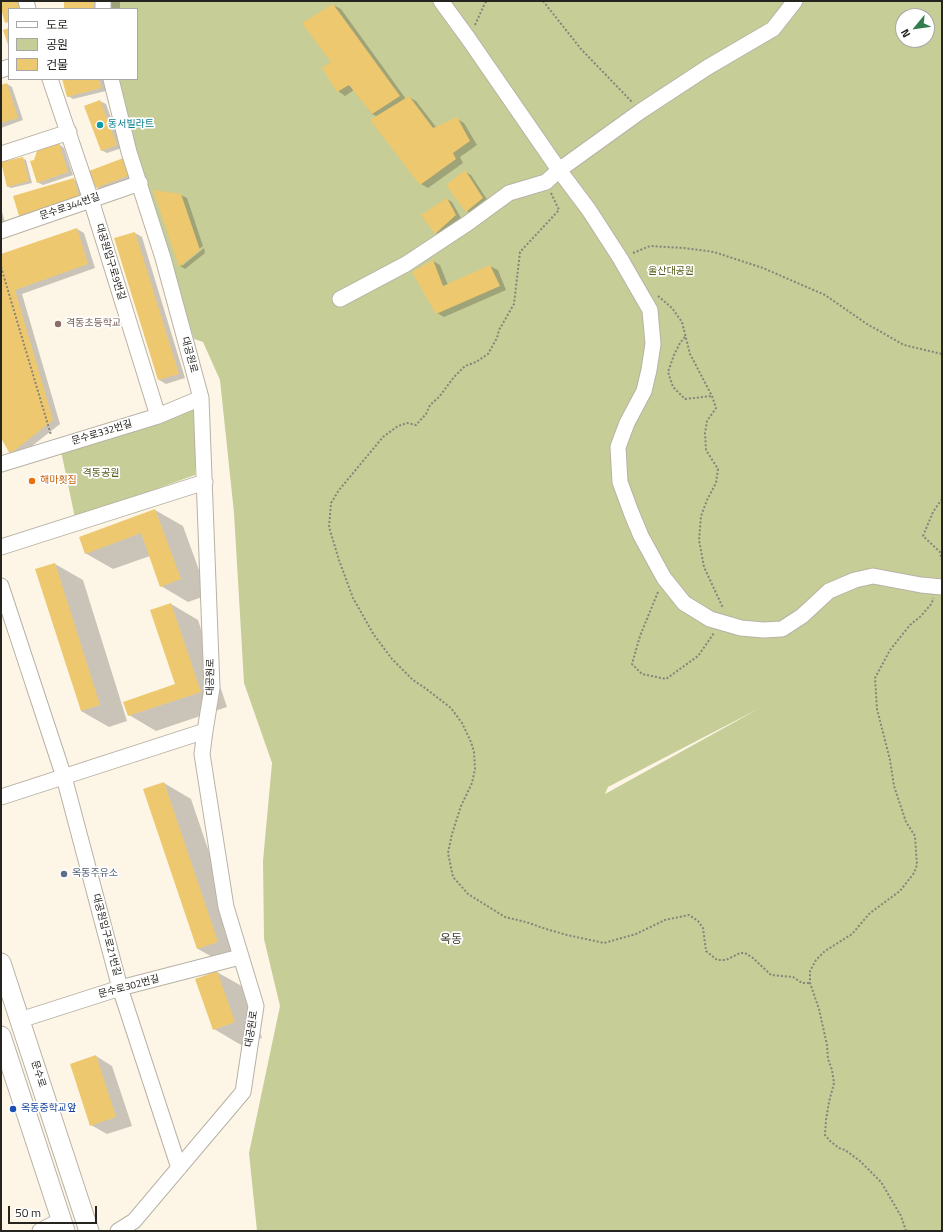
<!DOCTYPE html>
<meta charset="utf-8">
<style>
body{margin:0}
#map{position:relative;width:943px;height:1232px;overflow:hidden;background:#fdf6e7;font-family:"Titillium Web","Noto Sans KR",sans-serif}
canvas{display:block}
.frame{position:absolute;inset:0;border:2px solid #26241f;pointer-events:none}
.legend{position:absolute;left:8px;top:8px;width:130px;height:72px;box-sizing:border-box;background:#fff;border:1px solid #a8a7a5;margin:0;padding:5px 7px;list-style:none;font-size:12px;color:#26241f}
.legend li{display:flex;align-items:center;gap:8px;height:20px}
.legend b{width:20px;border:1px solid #a8a7a5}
.north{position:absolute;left:895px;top:8px;width:40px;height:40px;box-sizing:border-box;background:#fff;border:1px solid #a8a7a5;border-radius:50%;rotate:241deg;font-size:11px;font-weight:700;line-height:16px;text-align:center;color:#26241f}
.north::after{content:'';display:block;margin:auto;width:14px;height:18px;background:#317d4b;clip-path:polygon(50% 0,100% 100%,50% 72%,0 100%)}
.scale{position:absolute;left:8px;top:1206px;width:89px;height:18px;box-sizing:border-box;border:2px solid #26241f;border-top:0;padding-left:5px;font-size:12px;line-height:14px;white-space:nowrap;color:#26241f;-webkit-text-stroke:3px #fff;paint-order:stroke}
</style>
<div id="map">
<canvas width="943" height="1232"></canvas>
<div class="frame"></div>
<ul class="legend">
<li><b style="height:5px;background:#fff"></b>도로</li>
<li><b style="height:11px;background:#c7cd97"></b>공원</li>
<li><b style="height:11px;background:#edc86f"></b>건물</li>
</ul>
<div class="north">N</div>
<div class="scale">50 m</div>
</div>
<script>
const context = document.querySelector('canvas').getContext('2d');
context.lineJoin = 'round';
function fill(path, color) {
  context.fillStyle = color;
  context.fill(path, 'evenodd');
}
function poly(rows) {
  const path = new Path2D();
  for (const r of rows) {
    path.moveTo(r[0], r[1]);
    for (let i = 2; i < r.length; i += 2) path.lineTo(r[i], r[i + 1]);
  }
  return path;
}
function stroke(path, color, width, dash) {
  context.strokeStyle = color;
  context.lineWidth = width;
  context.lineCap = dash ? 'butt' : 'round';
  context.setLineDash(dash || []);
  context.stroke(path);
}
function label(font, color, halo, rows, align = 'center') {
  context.font = font + ' "Titillium Web","Noto Sans KR",sans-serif';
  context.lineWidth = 3.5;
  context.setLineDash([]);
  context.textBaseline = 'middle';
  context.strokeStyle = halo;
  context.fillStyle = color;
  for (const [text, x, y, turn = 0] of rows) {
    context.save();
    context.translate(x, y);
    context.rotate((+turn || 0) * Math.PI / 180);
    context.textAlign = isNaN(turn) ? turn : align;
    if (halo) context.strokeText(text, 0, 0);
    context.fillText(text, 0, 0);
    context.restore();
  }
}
const green = poly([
 [108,1,942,1,942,1231,257,1231,249,1153,280,1006,264,939,263,861,272,763,244,683,234,513,220,380,203,342,194,339,134,147,117,79,137,79,137,9,108,9],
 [903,16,927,16,927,40,903,40],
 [760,708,605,794,608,787],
 [195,409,195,475,75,518,61,451]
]);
const shadow = poly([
 [65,1,120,1,120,9,65,9],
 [333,5,341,9,406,99,409,97,416,101,436,127,457,119,464,123,477,145,460,157,463,163,428,188,421,184,378,117,372,114,354,90,345,96,338,91,324,68,332,62],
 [63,79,103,79,106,91,73,99,68,96],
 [7,84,12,87,23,120,1,128,1,86],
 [100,101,106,104,122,148,107,153,101,150,85,106],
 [59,144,64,148,73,175,43,185,37,182],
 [22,158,26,160,32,183,11,188,7,186],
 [126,158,137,177,102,191,97,188],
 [465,172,471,175,488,201,472,214,467,211],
 [74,180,79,183,85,202,25,219,19,216],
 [181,195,187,198,203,246,182,263,182,266,204,248,205,253,185,269,180,266],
 [447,199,452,202,461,218,441,236,436,233],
 [1,208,6,226,1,227],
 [77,229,84,233,95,268,22,294,60,424,18,457,11,453,1,436,1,255],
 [135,233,142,237,185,378,166,384,159,380],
 [433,261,440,265,448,285,490,266,498,270,506,290,444,317,437,313],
 [155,510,183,526,208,595,188,602,161,586,150,556,113,569,85,553],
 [55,564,83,580,127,721,109,727,81,711],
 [171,604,198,620,227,707,156,731,129,715,176,685],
 [164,783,191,799,245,958,225,964,198,949],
 [217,972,245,988,262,1038,241,1045,214,1029],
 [96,1056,112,1066,132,1126,107,1134,91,1125]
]);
const building = poly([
 [1,1,23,1,25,9,9,9,9,22,5,23,1,8],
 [64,1,94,1,94,9,64,9],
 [333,4,400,96,372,114,349,85,337,92,322,68,331,62,302,23],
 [9,28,9,48,3,30],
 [62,79,99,79,101,88,67,97],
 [7,83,18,118,1,123,1,85],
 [409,96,433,128,457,117,470,141,453,153,456,159,420,185,370,120],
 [100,100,117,145,101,151,84,106],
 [59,143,68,172,37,183,30,161,34,160,37,151],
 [23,157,29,181,7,187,1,162],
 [126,157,133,174,96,188,89,171],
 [465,170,483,198,466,212,446,185],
 [74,178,80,199,19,216,13,196],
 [153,190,181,194,200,250,179,267],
 [447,198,456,215,435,234,421,215],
 [77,228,88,264,15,290,53,420,10,454,1,438,1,254],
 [135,232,179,374,158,380,114,238],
 [433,260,443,286,490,265,500,286,436,314,412,272],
 [155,509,181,579,160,587,141,533,85,554,79,537],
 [55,563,100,705,81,711,35,569],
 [171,603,201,692,128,716,123,702,175,684,150,610],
 [164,782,218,942,197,949,143,789],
 [217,971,235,1022,213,1030,195,979],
 [96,1055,116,1117,90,1126,70,1064]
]);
const path = poly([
 [543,1,581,49,632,102],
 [475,25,485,3,487,1],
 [551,193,559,210,520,252,514,304,499,330,497,338,488,354,476,362,465,366,454,377,439,397,430,405,426,414,416,425,407,423,398,426,383,437,339,490,331,503,329,527,339,560,353,598,374,635,392,659,413,680,425,688,451,708,462,723,471,742,474,752,475,769,472,783,461,806,452,834,448,853,453,877,468,894,505,917,526,922,546,929,567,935,604,943,636,934,665,920,689,915,698,921,703,928,706,951,717,960,726,960,740,953,745,953,753,958,771,975,793,977,802,983,810,983],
 [633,253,650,246,684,248,714,252,763,268,825,295,867,324,904,345,942,354],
 [1,267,51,435],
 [658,296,672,308,682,322,690,354,712,396,716,408,707,421,705,433,706,450,718,469,716,483,707,500,701,516,699,540,704,567,723,608],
 [685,337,680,343,674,355,668,372,673,387,685,399,712,396],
 [942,499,933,512,923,536,940,552,942,561],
 [658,592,640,636,632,664,642,674,666,679,698,656,714,633],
 [906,1231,901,1216,881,1182,860,1161,845,1150,839,1148,830,1141,825,1135,826,1120,829,1102,834,1083,832,1070,828,1059,827,1045,819,1009,810,983,810,971,816,960,825,951,852,934,870,913,900,891,914,873,917,865,915,836,906,822,894,786,890,760,877,709,875,678,890,650,910,625,921,616,932,603,933,598]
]);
const minor = poly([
 [26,1,28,9],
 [441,1,468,38,559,170,589,210,620,258,650,310,653,344,649,370,644,391,627,423,618,447,620,482,631,512,641,536,664,578,684,603,710,619,741,628,763,630,782,629,802,616,829,591,855,580,873,576,921,585,942,587],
 [103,9,103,1],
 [1,70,9,67],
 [50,79,91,200,158,416],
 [111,79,129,152,163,258,201,398,212,688,205,731,202,754,226,907,256,1006,243,1092,134,1221,118,1231],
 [1,154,69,132],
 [1,231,140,183],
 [340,299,406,264,468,223,509,193,546,182,559,170,641,111,708,67,773,29,795,1],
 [1,464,158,416,201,398],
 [1,547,205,482],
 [1,586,64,777,120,988,179,1168],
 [1,797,205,731],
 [20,1020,120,988,240,957],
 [40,1231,61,1220]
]);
const major = poly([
 [1,963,89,1231],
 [1,1036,65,1231]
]);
const markers = [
 [100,125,4,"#0f9aa8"],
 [58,324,4,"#8d6e63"],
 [32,481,4,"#e8710a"],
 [64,874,4,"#5c6f8a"],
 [13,1109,4,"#1a4fb4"]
];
const cultureNames = [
 ["동서빌라트",108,125]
];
const streetNames = [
 ["문수로344번길",70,207,-19],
 ["대공원입구로9번길",110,262,73],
 ["대공원로",189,355,75],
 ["문수로332번길",102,433,-17],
 ["대공원로",211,677,-89],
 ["대공원입구로21번길",106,935,75],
 ["문수로302번길",129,987,-15],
 ["대공원로",252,1029,-81],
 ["문수로",38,1074,72]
];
const parkNames = [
 ["울산대공원",671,272],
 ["격동공원",101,474]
];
const educationNames = [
 ["격동초등학교",66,324]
];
const foodNames = [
 ["해마횟집",40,481]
];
const serviceNames = [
 ["옥동주유소",72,874]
];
const transitNames = [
 ["옥동중학교앞",21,1109]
];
const quarterNames = [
 ["옥동",451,940]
];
fill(green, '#c7cd97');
fill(shadow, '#0003');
fill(building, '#edc86f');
stroke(minor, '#b8b2a4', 17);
stroke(major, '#b8b2a4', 21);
stroke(path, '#88837a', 2, [2, 2]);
stroke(minor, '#fff', 15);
stroke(major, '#fff', 19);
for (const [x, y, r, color] of markers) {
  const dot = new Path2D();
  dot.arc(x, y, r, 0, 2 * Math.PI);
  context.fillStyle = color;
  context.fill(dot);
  stroke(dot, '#fff', 1.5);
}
label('10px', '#0d838f', '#fff', cultureNames, 'left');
label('10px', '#26241f', '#fff', streetNames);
label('10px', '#565b19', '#fff', parkNames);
label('10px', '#785e54', '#fff', educationNames, 'left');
label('10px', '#c56008', '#fff', foodNames, 'left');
label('10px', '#4e5e75', '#fff', serviceNames, 'left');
label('10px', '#164399', '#fff', transitNames, 'left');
label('12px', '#433e33', '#fff', quarterNames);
</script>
